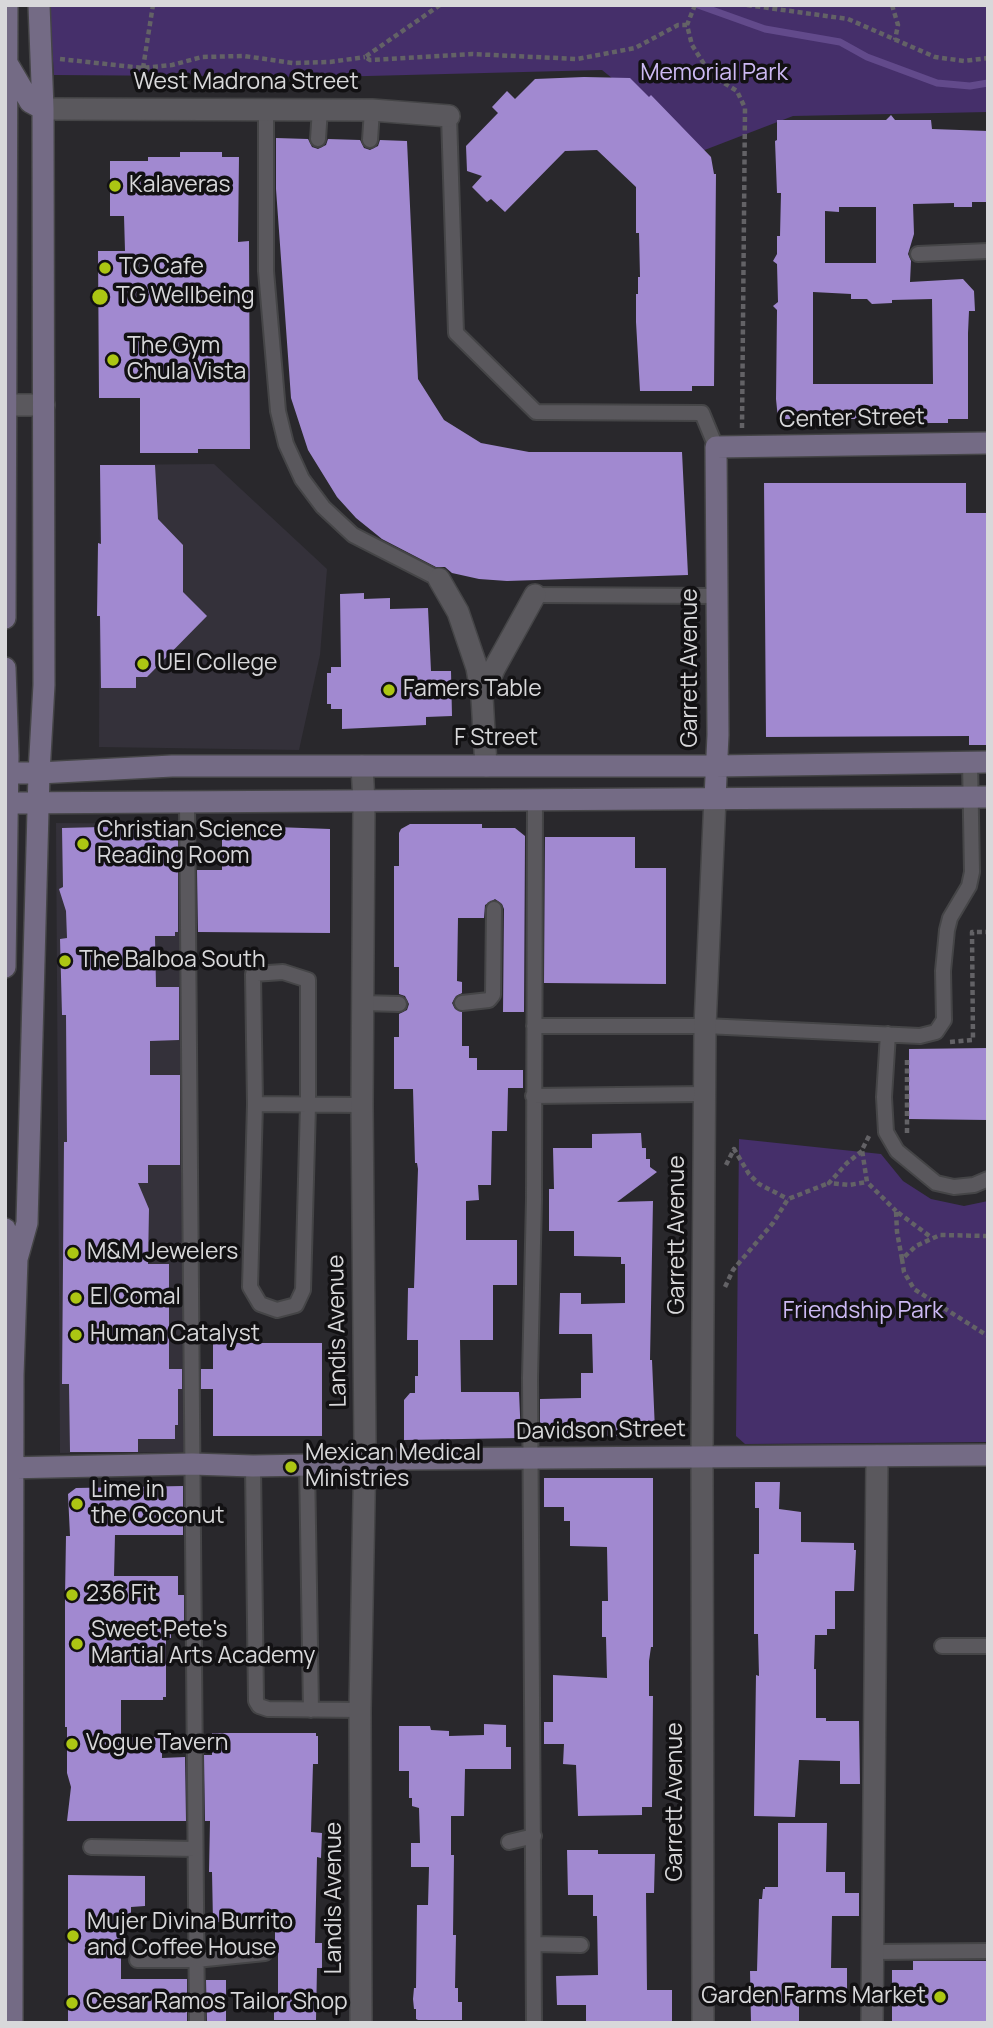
<!DOCTYPE html>
<style>
body{margin:0}
#map{position:relative;width:993px;height:2028px;overflow:hidden;background:#29282c;font-family:Manrope,sans-serif}
canvas{display:block}
.frame{position:absolute;inset:0;border:7px solid #d8d8da;pointer-events:none}
</style>
<div id="map">
<canvas width="993" height="2028"></canvas>
<div class="frame"></div>
</div>
<script>
const context = document.querySelector('canvas').getContext('2d');
context.lineJoin = 'round';
function fill(path, color) {
  context.fillStyle = color;
  context.fill(path, 'evenodd');
}
function poly(rows) {
  const path = new Path2D();
  for (const r of rows) {
    path.moveTo(r[0], r[1]);
    for (let i = 2; i < r.length; i += 2) path.lineTo(r[i], r[i + 1]);
  }
  return path;
}
function stroke(path, color, width, dash) {
  context.strokeStyle = color;
  context.lineWidth = width;
  context.lineCap = dash ? 'butt' : 'round';
  context.setLineDash(dash || []);
  context.stroke(path);
}
function label(font, color, halo, rows, align = 'center') {
  context.font = font + ' Manrope,sans-serif';
  context.lineWidth = 7;
  context.setLineDash([]);
  context.textBaseline = 'middle';
  context.strokeStyle = halo;
  context.fillStyle = color;
  for (const [text, x, y, turn = 0] of rows) {
    context.save();
    context.translate(x, y);
    context.rotate((+turn || 0) * Math.PI / 180);
    context.textAlign = isNaN(turn) ? turn : align;
    if (halo) context.strokeText(text, 0, 0);
    context.fillText(text, 0, 0);
    context.restore();
  }
}
const built = poly([
 [214,464,327,569,320,655,299,750,99,747,100,465],
 [56,823,184,824,184,1452,60,1453]
]);
const green = poly([
 [49,5,988,5,988,112,793,116,702,151,602,70,329,77,54,75],
 [739,1139,881,1154,903,1181,931,1199,964,1206,988,1201,988,1442,745,1444,736,1436]
]);
const stream = poly([
 [698,5,765,29,840,42,867,57,937,83,970,86,988,83]
]);
const building = poly([
 [584,77,630,78,649,97,651,95,711,157,714,174,716,174,714,386,692,386,692,391,640,391,636,322,636,294,638,294,638,277,640,277,639,233,636,233,636,187,597,150,565,151,505,212,491,199,487,202,472,187,482,176,467,171,466,146,498,113,492,107,507,91,515,99,535,79],
 [891,115,895,120,931,120,932,129,988,131,988,202,972,202,972,207,954,207,954,203,913,204,914,234,908,254,911,261,910,282,963,279,974,291,975,311,969,311,968,333,968,419,948,419,948,423,925,423,910,419,778,419,776,399,777,310,773,306,778,302,777,264,773,261,777,254,777,236,780,236,781,193,777,193,775,141,777,140,777,120,886,120],
 [839,207,876,207,876,263,825,263,825,211,839,212],
 [813,292,851,294,851,299,867,299,872,304,892,303,892,300,932,299,933,384,813,384],
 [276,138,308,139,312,147,318,149,326,145,328,139,360,140,364,148,370,150,378,146,380,140,407,141,418,379,444,420,481,443,529,452,682,452,688,575,507,581,479,579,452,573,445,567,436,567,382,539,356,518,337,497,308,450,291,398,276,189],
 [180,152,222,152,222,157,239,157,238,242,249,241,250,449,198,449,198,453,140,453,140,398,99,398,98,251,125,251,124,216,110,216,110,161,148,161,148,157,180,157],
 [100,465,155,465,158,519,183,545,183,592,207,616,147,677,136,677,136,688,101,688,100,616,97,616,98,543,101,544],
 [764,483,966,483,966,513,988,513,988,745,969,745,969,736,766,737],
 [364,593,364,599,390,598,390,609,428,608,431,671,451,671,452,716,426,717,426,725,342,729,342,709,331,709,331,704,327,704,327,673,331,673,331,667,341,667,340,594],
 [410,824,482,824,482,828,515,828,525,836,524,1012,503,1012,504,909,502,904,495,899,485,905,484,918,458,918,457,981,462,982,462,993,456,996,452,1003,455,1009,462,1012,462,1046,469,1046,469,1058,477,1058,477,1070,523,1070,523,1088,508,1088,507,1131,492,1131,491,1185,478,1185,479,1200,466,1201,466,1240,517,1240,517,1285,493,1285,493,1340,460,1340,461,1392,519,1392,521,1438,404,1440,404,1400,410,1393,415,1393,415,1376,418,1376,418,1340,407,1340,408,1288,414,1288,418,1169,417,1163,415,1163,413,1089,394,1089,394,1037,399,1037,399,1014,407,1010,409,1004,405,996,399,994,399,967,394,967,394,866,399,866,399,833,401,829],
 [222,825,330,829,330,933,198,932,197,870,222,870],
 [102,827,164,828,177,830,178,834,178,932,175,932,175,936,155,936,156,987,179,987,179,1040,150,1041,150,1075,180,1075,180,1165,148,1165,148,1183,138,1183,149,1209,148,1264,169,1264,169,1369,182,1369,182,1389,178,1389,178,1425,175,1425,175,1439,138,1439,138,1452,70,1452,69,1384,62,1384,64,1142,67,1142,66,1015,62,1015,60,939,67,938,66,911,59,889,63,887,62,828],
 [545,837,635,837,635,868,666,868,666,984,544,983],
 [988,1048,988,1120,909,1119,909,1049],
 [641,1133,642,1148,646,1148,646,1159,650,1159,650,1167,657,1172,617,1202,653,1201,650,1360,652,1360,655,1431,634,1432,634,1436,607,1436,607,1430,570,1431,570,1437,540,1438,540,1399,581,1398,581,1373,593,1373,592,1334,559,1334,560,1293,581,1293,581,1304,625,1303,625,1264,621,1264,621,1257,574,1256,574,1231,549,1231,549,1189,554,1189,553,1148,592,1148,592,1134],
 [213,1343,322,1343,322,1436,213,1436,213,1389,201,1389,201,1369,213,1369],
 [544,1478,653,1478,653,1647,651,1647,649,1661,649,1696,653,1696,652,1807,642,1807,642,1815,578,1816,576,1765,563,1764,564,1744,544,1744,544,1722,553,1722,553,1675,607,1678,606,1637,602,1637,602,1601,608,1601,607,1547,570,1546,570,1521,564,1521,564,1507,544,1507],
 [755,1482,780,1482,779,1509,801,1512,801,1542,854,1543,854,1550,856,1550,854,1591,835,1591,835,1629,827,1629,827,1635,815,1635,814,1669,816,1669,816,1718,826,1718,826,1721,859,1721,860,1784,840,1784,840,1761,799,1760,795,1817,754,1816,756,1675,759,1676,758,1634,754,1634,754,1554,759,1554,759,1508,755,1508],
 [183,1486,183,1535,115,1535,114,1576,178,1576,178,1595,184,1595,184,1626,171,1626,171,1638,166,1638,166,1697,163,1697,163,1700,121,1700,121,1737,162,1737,162,1758,185,1757,186,1821,67,1821,71,1787,67,1773,67,1727,65,1727,65,1596,66,1536,70,1536,68,1494,76,1488],
 [484,1724,506,1725,506,1747,511,1747,511,1769,465,1769,464,1816,451,1816,451,1855,454,1855,453,1935,456,1935,455,1988,458,1988,458,2002,462,2002,462,2020,418,2020,416,2019,416,2009,414,2009,413,1999,414,1988,416,1988,417,1905,428,1905,429,1867,411,1867,411,1843,420,1843,419,1808,412,1806,412,1798,409,1798,409,1771,399,1771,399,1726,430,1726,431,1730,449,1731,449,1736,484,1735],
 [212,1733,316,1733,316,1736,318,1736,318,1764,313,1764,311,1832,322,1833,321,1858,317,1857,315,1943,322,1943,322,1968,317,1968,316,2020,274,2020,274,1994,278,1994,278,1944,275,1943,275,1923,213,1922,212,1872,209,1872,210,1821,205,1821,204,1755,212,1755],
 [778,1823,827,1823,826,1872,845,1872,845,1893,859,1893,859,1916,832,1916,831,1968,847,1968,847,1996,834,1996,834,1999,799,1999,799,2023,751,2023,750,1971,757,1971,759,1899,762,1899,763,1889,765,1889,765,1887,778,1887],
 [567,1850,598,1850,598,1854,655,1854,654,1893,646,1893,647,1990,672,1990,672,2022,586,2022,586,2005,557,2005,556,1976,598,1975,597,1916,593,1916,593,1895,568,1895],
 [68,1875,145,1876,145,1906,131,1907,131,1928,121,1928,121,1979,187,1979,187,2023,68,2023],
 [913,1961,988,1961,988,2023,892,2023,892,1970,913,1970],
 [206,1980,226,1980,226,2023,207,2023]
]);
const path = poly([
 [440,5,365,57,370,60,472,54,577,59,635,48,678,25,687,25],
 [695,5,687,25,692,45,711,75,737,91,745,108,742,428],
 [747,5,848,19,935,57,964,61,988,58],
 [892,5,898,25,895,40],
 [60,59,143,68,172,65,202,57,244,56,293,63,330,62,365,57],
 [143,68,153,5],
 [950,1042,973,1040,972,932,988,932],
 [907,1133,907,1057],
 [869,1136,862,1150,867,1182,896,1211],
 [862,1151,847,1163,829,1183,849,1185,867,1182],
 [726,1165,734,1149,749,1174,759,1184,788,1199],
 [988,1236,940,1235,916,1246,902,1259,904,1272,914,1289,988,1336],
 [902,1259,897,1232,896,1211,932,1238],
 [725,1287,733,1270,773,1223,788,1199,829,1183]
]);
const lane = poly([
 [266,108,266,271,278,411,286,444,302,479,323,507,353,535,439,579],
 [449,116,456,333,536,412,702,413,716,447],
 [318,139,320,109],
 [370,140,372,110],
 [918,254,988,251],
 [535,595,717,596],
 [187,803,197,2023],
 [283,972,308,980,308,1105,303,1290,296,1305,277,1310,260,1304,250,1287,255,1104,253,974,283,972],
 [362,1003,399,1004],
 [462,1003,489,1000,493,995,494,909],
 [534,1026,705,1026,920,1036,936,1032,944,1020,943,971,947,930,950,918,969,886,972,872,970,762],
 [888,1034,884,1097,886,1132,897,1151,936,1183,954,1187,974,1185,988,1179],
 [533,1096,704,1094],
 [255,1104,362,1105],
 [307,1464,311,1710],
 [253,1466,256,1701,259,1706,268,1709,360,1710],
 [942,1646,988,1646],
 [509,1842,534,1836],
 [91,1847,195,1849],
 [534,1944,581,1945],
 [873,1952,988,1951],
 [137,1960,196,1960,265,1953],
 [534,2023,530,1378,534,1199,535,800]
]);
const street = poly([
 [43,109,372,110,449,116],
 [5,405,44,405],
 [439,579,458,612,477,668,482,697,486,766],
 [482,697,494,669,535,595],
 [361,2023,360,1710,365,1447,362,1105,364,802,362,766],
 [703,2023,702,1456,705,1026,715,798],
 [872,2023,877,1456]
]);
const secondary = poly([
 [7,63,30,102,43,109],
 [5,618,7,5],
 [5,668,8,756,5,967],
 [5,773,39,773,172,766,716,766,988,762],
 [715,798,718,735,716,447,988,443],
 [5,803,988,797],
 [5,1229,17,1259],
 [5,1468,192,1464,253,1466,365,1464,399,1459,988,1455],
 [12,2023,13,1375,17,1259,27,1223,39,773,44,685,43,109,39,5]
]);
const markers = [
 [115,186,7,"#acc613"],
 [105,268,7,"#acc613"],
 [100,297,9,"#acc613"],
 [113,360,7,"#acc613"],
 [143,664,7,"#acc613"],
 [389,690,7,"#acc613"],
 [83,844,7,"#acc613"],
 [65,961,7,"#acc613"],
 [73,1253,7,"#acc613"],
 [76,1298,7,"#acc613"],
 [76,1335,7,"#acc613"],
 [291,1467,7,"#acc613"],
 [77,1504,7,"#acc613"],
 [72,1595,7,"#acc613"],
 [77,1644,7,"#acc613"],
 [72,1744,7,"#acc613"],
 [73,1936,7,"#acc613"],
 [940,1997,7,"#acc613"],
 [72,2003,7,"#acc613"]
];
const parkNames = [
 ["Memorial Park",714,74],
 ["Friendship Park",863,1312]
];
const streetNames = [
 ["West Madrona Street",246,83],
 ["Center Street",852,419,-1],
 ["Garrett Avenue",691,668,-90],
 ["F Street",496,739],
 ["Garrett Avenue",678,1235,-90],
 ["Landis Avenue",338,1331,-91],
 ["Davidson Street",601,1431,-1],
 ["Garrett Avenue",676,1802,-90],
 ["Landis Avenue",335,1898,-90]
];
const poiNames = [
 ["Kalaveras",129,186],
 ["TG Cafe",119,268],
 ["TG Wellbeing",116,297],
 ["The Gym",127,347],
 ["Chula Vista",127,373],
 ["UEI College",157,664],
 ["Famers Table",403,690],
 ["Christian Science",97,831],
 ["Reading Room",97,857],
 ["The Balboa South",79,961],
 ["M&M Jewelers",87,1253],
 ["El Comal",90,1298],
 ["Human Catalyst",90,1335],
 ["Mexican Medical",305,1454],
 ["Ministries",305,1480],
 ["Lime in",91,1491],
 ["the Coconut",91,1517],
 ["236 Fit",86,1595],
 ["Sweet Pete's",91,1631],
 ["Martial Arts Academy",91,1657],
 ["Vogue Tavern",86,1744],
 ["Mujer Divina Burrito",87,1923],
 ["and Coffee House",87,1949],
 ["Garden Farms Market",926,1997,"right"],
 ["Cesar Ramos Tailor Shop",86,2003]
];
fill(built, '#34313a');
fill(green, '#452f6a');
stroke(stream, '#624a8b', 7);
fill(building, '#a189d0');
stroke(lane, '#454547', 18);
stroke(street, '#454547', 24);
stroke(secondary, '#454547', 24);
stroke(path, '#636266', 4.5, [5, 3.5]);
stroke(lane, '#5a585d', 14);
stroke(street, '#5a585d', 21);
stroke(secondary, '#746b85', 21);
for (const [x, y, r, color] of markers) {
  const dot = new Path2D();
  dot.arc(x, y, r, 0, 2 * Math.PI);
  context.fillStyle = color;
  context.fill(dot);
  stroke(dot, '#121113', 2.5);
}
label('23px', '#cdbaf4', '#121113', parkNames);
label('23px', '#d8d8da', '#121113', streetNames);
label('23px', '#d8d8da', '#121113', poiNames, 'left');
</script>
